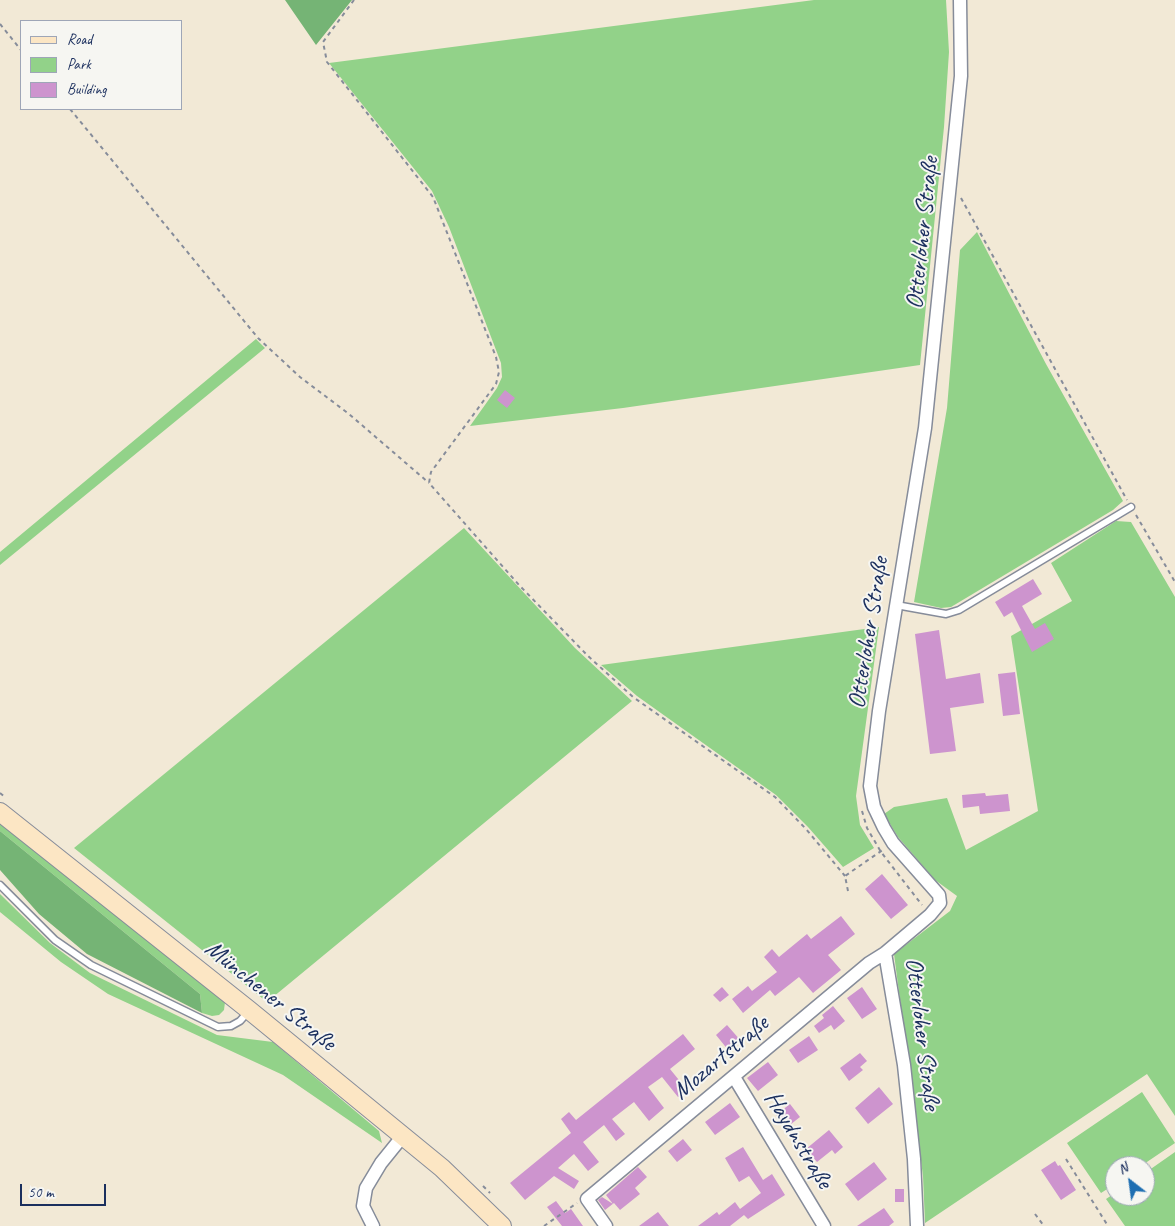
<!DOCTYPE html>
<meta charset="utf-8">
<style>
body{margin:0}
#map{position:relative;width:1175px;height:1226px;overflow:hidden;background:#f2e9d6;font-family:Caveat,sans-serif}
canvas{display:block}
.legend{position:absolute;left:20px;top:20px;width:162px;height:90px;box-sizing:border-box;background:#f6f6f2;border:1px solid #9ea6b7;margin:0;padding:6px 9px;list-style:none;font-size:15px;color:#1b2f5e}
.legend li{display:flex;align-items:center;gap:10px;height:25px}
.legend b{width:25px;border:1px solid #9ea6b7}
.north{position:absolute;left:1105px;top:1156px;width:50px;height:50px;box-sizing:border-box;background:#f6f6f2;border:1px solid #9ea6b7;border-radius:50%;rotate:330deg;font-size:14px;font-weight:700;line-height:20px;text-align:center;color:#1b2f5e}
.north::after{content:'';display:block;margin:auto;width:18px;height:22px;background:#1f6fb2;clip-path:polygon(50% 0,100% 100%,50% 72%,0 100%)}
.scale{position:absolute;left:20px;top:1184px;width:86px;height:22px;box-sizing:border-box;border:2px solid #1b2f5e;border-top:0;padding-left:6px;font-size:15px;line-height:18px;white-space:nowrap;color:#1b2f5e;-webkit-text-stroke:4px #f6f6f2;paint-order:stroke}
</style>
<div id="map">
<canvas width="1175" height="1226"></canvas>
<ul class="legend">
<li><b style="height:6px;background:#fce6c4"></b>Road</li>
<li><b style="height:14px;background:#92d289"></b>Park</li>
<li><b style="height:14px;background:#cd94ce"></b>Building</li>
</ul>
<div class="north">N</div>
<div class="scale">50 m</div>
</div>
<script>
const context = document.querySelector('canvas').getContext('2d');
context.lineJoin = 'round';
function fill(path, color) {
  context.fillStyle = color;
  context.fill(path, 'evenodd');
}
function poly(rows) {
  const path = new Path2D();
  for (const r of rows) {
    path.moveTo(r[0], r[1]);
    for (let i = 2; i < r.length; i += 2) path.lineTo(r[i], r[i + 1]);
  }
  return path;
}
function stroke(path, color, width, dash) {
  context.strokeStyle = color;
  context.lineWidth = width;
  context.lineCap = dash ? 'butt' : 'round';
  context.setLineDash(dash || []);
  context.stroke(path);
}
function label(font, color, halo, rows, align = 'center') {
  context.font = font + ' Caveat,sans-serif';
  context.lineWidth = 4;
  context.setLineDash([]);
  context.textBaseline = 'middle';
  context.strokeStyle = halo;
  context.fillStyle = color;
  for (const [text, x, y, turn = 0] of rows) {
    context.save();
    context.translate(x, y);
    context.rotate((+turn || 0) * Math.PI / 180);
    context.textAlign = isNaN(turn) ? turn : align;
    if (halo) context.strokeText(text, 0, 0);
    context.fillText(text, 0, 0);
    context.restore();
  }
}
const green = poly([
 [814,0,946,0,949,52,944,127,920,365,623,408,470,426,497,388,502,377,501,363,449,227,432,191,329,63],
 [977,232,1046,364,1123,501,1113,510,951,607,941,608,914,602,947,408,960,250],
 [256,339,265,348,0,565,0,552],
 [1116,521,1131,522,1175,597,1175,1116,1147,1074,925,1223,923,1176,894,954,950,911,957,896,935,880,898,837,884,814,894,807,947,798,966,850,1038,811,1011,636,1072,601,1051,563],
 [464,528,575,648,632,701,267,1002,74,848],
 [879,627,856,796,860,825,874,848,843,867,808,827,776,795,637,696,601,665],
 [0,822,225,1002,224,1010,219,1015,212,1016,202,1013,200,994,0,831],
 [0,894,50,943,90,973,217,1035,273,1042,379,1131,382,1143,283,1075,108,994,61,962,0,912],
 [1142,1092,1175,1143,1141,1166,1115,1166,1115,1184,1101,1193,1067,1143],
 [1175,1152,1175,1226,1125,1226,1106,1199,1115,1193,1115,1196,1145,1196,1145,1173]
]);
const forest = poly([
 [285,0,352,0,316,45],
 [0,831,200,994,202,1013,87,954,39,914,0,870]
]);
const building = poly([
 [505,390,515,398,507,408,497,400],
 [1033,579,1042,594,1022,606,1035,629,1045,623,1054,639,1032,652,1012,612,1004,617,995,602],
 [939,630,946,679,980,673,984,703,950,708,956,751,930,754,915,634],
 [1015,672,1020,714,1003,716,998,674],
 [985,793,986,796,1008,794,1010,811,980,814,979,806,963,808,962,795],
 [882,874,908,905,891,919,865,889],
 [841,916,855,934,828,955,841,970,813,993,799,977,775,996,770,990,743,1013,732,999,748,986,752,991,777,972,764,957,772,949,779,957,807,934,811,939],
 [722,987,729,995,720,1002,713,995],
 [862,987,877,1009,862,1019,847,998],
 [833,1006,845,1021,834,1030,831,1025,819,1033,814,1026,824,1018,822,1015],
 [727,1025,741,1041,729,1051,716,1035],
 [683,1034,695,1049,670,1069,687,1090,678,1097,662,1077,648,1087,664,1108,649,1121,634,1102,612,1119,625,1134,616,1141,604,1125,583,1142,599,1162,588,1171,574,1154,558,1168,579,1181,574,1189,554,1176,525,1200,510,1183,571,1133,561,1119,569,1112,576,1120],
 [809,1036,818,1050,798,1063,789,1050],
 [860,1053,867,1061,860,1067,863,1070,849,1081,840,1068],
 [768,1062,778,1075,758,1091,747,1078],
 [879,1087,893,1104,868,1124,855,1108],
 [730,1103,740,1117,715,1135,705,1122],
 [790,1104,800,1117,786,1128,776,1115],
 [829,1130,843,1147,835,1154,832,1150,817,1162,806,1149],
 [683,1139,692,1150,677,1162,668,1151],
 [743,1147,763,1180,772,1174,785,1195,748,1219,744,1215,730,1226,698,1226,717,1212,719,1215,735,1202,740,1209,761,1193,749,1176,739,1182,725,1158],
 [1055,1161,1058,1166,1060,1165,1076,1190,1061,1200,1041,1170],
 [874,1162,887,1179,858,1201,845,1184],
 [638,1167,647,1177,635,1188,640,1194,620,1210,614,1203,605,1210,598,1200,602,1197,613,1204,606,1195],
 [895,1189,904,1189,904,1202,895,1202],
 [556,1201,565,1213,571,1209,583,1226,562,1226,547,1207],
 [884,1208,894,1222,889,1226,857,1226],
 [658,1212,669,1226,639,1226]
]);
const path = poly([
 [354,0,323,42,327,62,433,197,496,357,499,372,496,384,431,472,429,483,519,585,588,656,633,697,775,797,806,829,845,876],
 [0,24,21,50],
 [70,109,258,338,300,377,349,414,429,483],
 [961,198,1127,500],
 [1136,515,1175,582],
 [0,793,6,798],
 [862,811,867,828,881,852,922,905],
 [848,891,845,876,884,849],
 [1066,1159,1108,1226],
 [483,1186,490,1193],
 [1035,1214,1044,1226],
 [544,1226,577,1203]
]);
const service = poly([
 [896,605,946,614,959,610,1131,507],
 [0,885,55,940,91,965,218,1027,231,1026,240,1021,248,1012]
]);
const minor = poly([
 [885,953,904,1065,914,1159,917,1226],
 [734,1077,824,1226],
 [373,1226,363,1206,366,1188,381,1163,402,1137],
 [606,1226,587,1199,869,963,885,953,930,915,940,903,939,895,893,843,884,828,874,807,870,786,879,711,925,428,961,76,960,0]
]);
const secondary = poly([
 [0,812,249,1010,442,1168,502,1226]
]);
const streetNames = [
 ["Otterloher Straße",923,233,-84],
 ["Otterloher Straße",869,633,-81],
 ["Münchener Straße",270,996,39],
 ["Otterloher Straße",922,1034,83],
 ["Mozartstraße",721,1058,-40],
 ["Haydnstraße",798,1140,59]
];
fill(green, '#92d289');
fill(forest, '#75b475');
fill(building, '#cd94ce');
stroke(service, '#868c9a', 9);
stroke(minor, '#868c9a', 15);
stroke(secondary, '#868c9a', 20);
stroke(path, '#868c9a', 2, [4, 4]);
stroke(service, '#fff', 6);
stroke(minor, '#fff', 12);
stroke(secondary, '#fce6c4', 18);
label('25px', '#1b2f5e', '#f6f6f2', streetNames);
</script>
